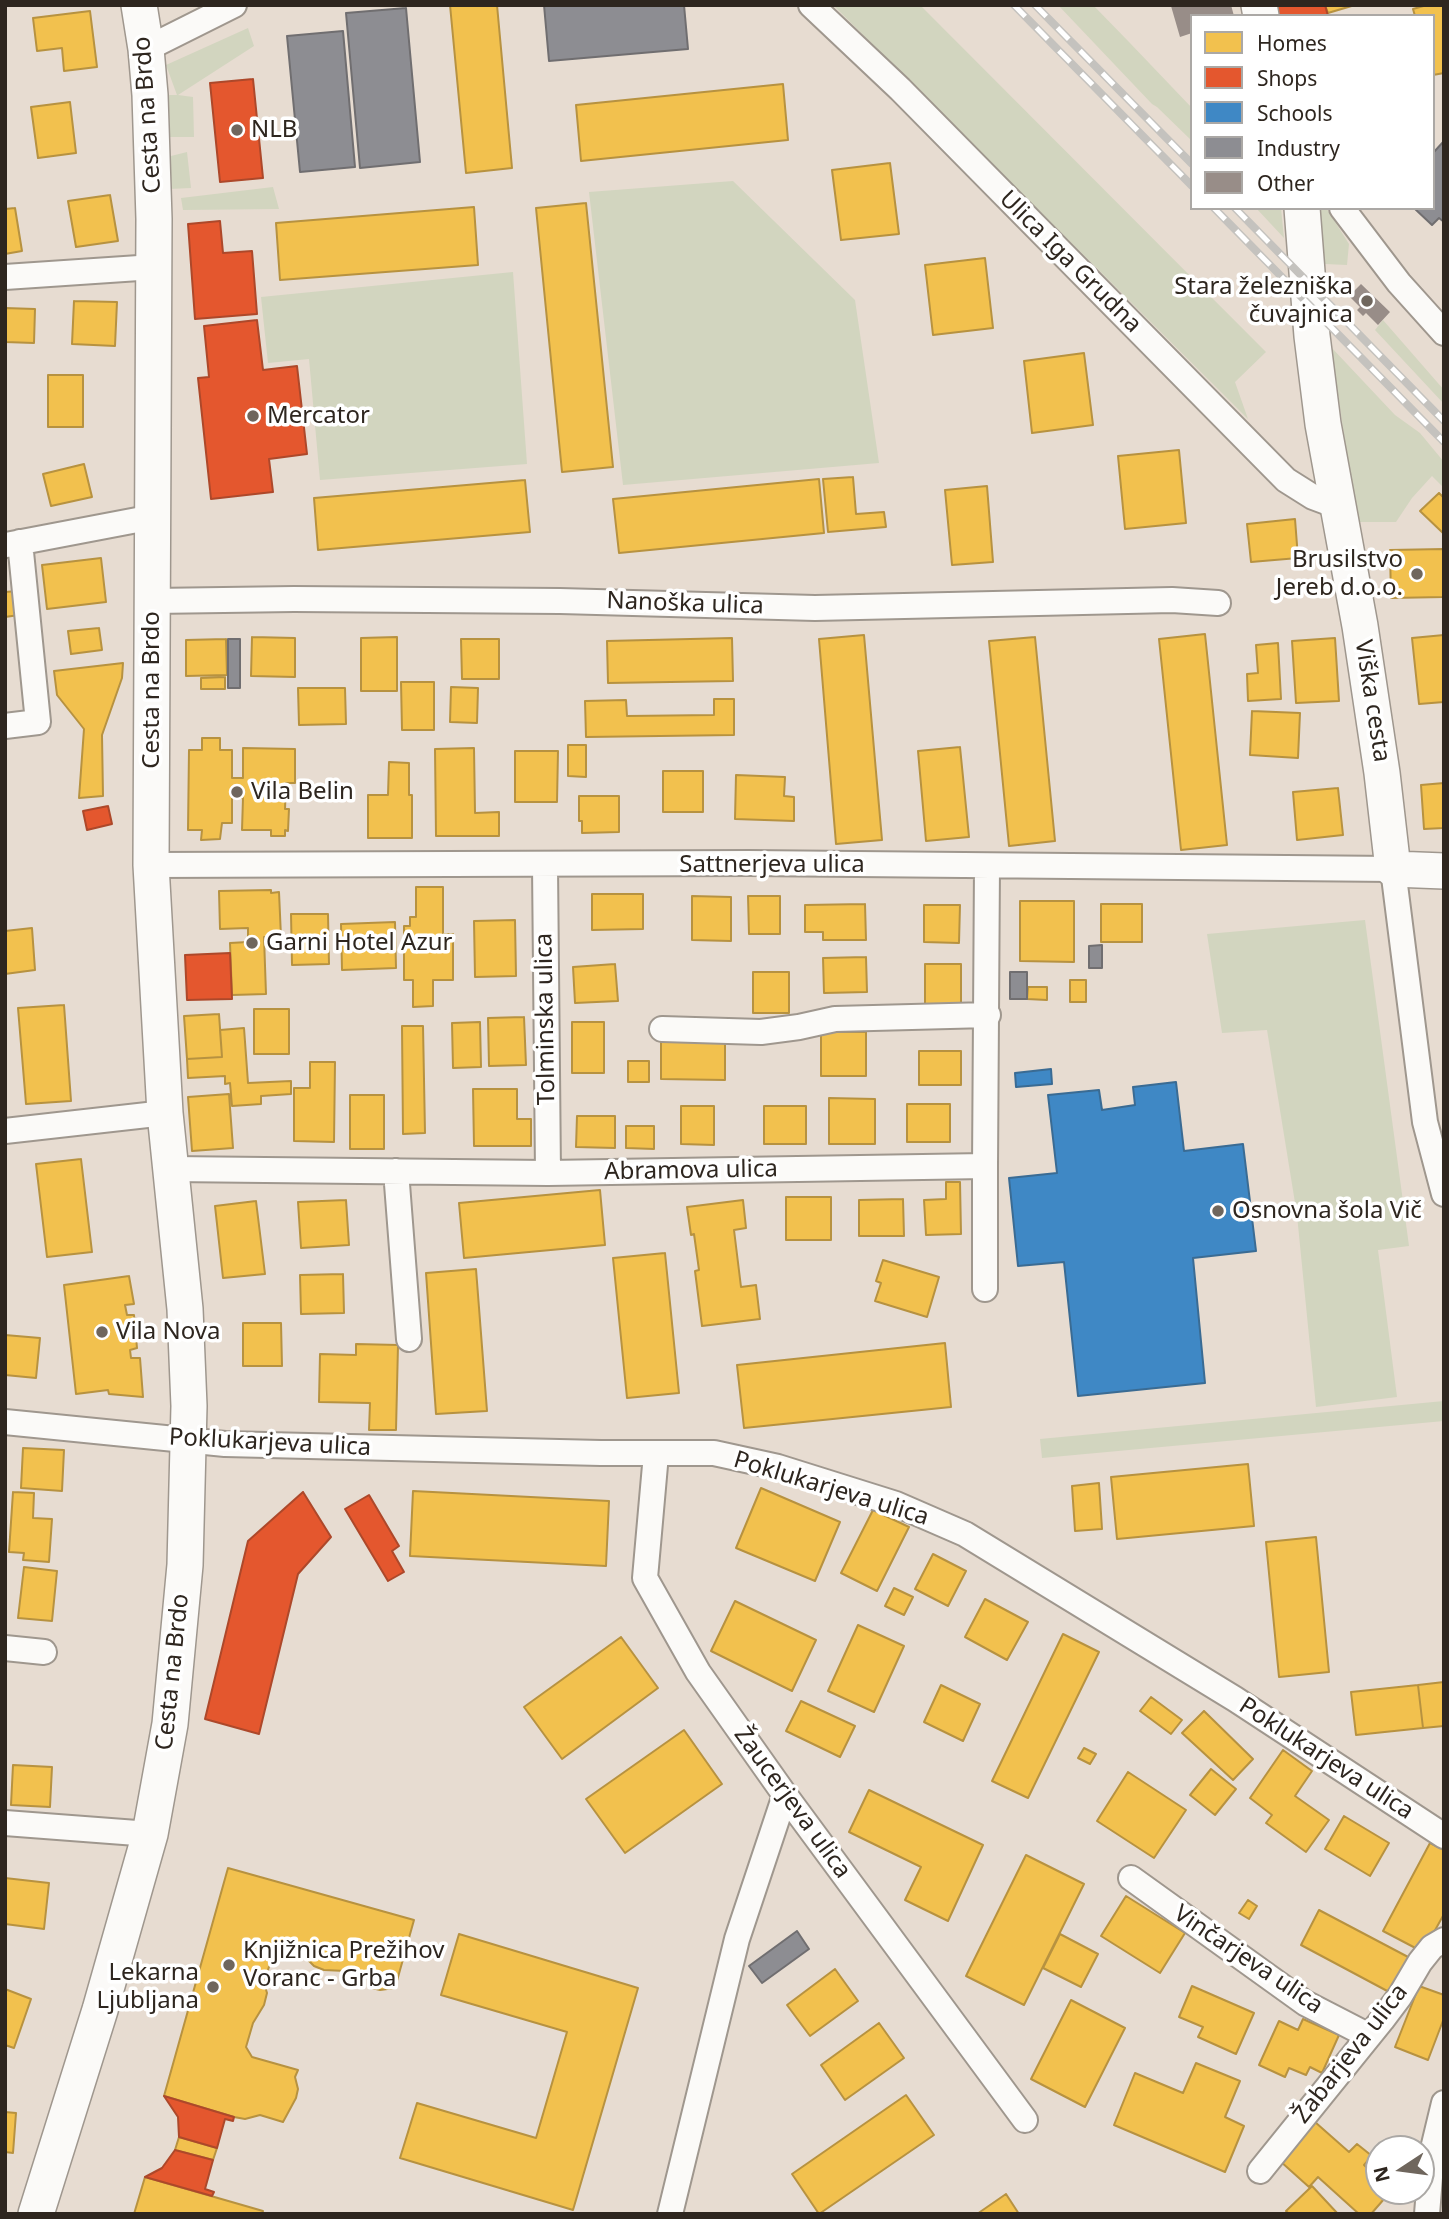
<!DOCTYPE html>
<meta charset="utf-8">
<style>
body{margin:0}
#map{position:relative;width:1449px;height:2219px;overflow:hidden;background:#e7dcd1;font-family:"Noto Sans",sans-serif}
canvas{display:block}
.frame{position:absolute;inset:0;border:7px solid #2e261f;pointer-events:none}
.legend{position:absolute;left:1190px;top:14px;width:245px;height:196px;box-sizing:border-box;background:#fff;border:2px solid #aba8a5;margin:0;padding:9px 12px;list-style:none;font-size:21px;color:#2e261f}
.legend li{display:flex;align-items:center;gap:14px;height:35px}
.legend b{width:35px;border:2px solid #aba8a5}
.north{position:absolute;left:1365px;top:2135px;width:70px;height:70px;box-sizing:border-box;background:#fff;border:2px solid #aba8a5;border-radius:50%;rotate:257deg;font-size:19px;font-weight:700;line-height:28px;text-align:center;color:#2e261f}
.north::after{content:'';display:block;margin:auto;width:24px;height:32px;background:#6f665d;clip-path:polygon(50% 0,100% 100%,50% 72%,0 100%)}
</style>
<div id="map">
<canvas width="1449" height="2219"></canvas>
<div class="frame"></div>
<ul class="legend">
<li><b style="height:19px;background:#f2c14e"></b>Homes</li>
<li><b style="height:19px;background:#e4572e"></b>Shops</li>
<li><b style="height:19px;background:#3f88c5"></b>Schools</li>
<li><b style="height:19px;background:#8d8d92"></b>Industry</li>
<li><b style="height:19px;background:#988d88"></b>Other</li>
</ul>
<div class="north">N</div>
</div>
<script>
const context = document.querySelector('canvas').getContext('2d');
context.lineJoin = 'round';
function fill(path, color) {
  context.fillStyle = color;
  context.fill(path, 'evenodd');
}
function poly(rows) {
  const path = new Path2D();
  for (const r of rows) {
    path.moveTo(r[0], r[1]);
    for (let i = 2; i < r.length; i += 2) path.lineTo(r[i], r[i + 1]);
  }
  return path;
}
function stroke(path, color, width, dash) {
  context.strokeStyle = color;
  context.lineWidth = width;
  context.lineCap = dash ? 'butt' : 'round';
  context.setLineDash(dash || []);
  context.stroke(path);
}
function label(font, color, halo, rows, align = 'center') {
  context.font = font + ' "Noto Sans",sans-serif';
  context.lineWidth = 7;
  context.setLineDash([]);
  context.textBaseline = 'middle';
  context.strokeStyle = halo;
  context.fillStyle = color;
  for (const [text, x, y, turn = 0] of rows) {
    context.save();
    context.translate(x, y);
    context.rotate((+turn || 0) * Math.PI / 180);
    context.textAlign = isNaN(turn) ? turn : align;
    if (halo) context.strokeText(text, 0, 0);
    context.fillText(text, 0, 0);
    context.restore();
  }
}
const green = poly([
 [833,5,920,5,1266,352,1235,382,1248,419],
 [1058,5,1093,5,1129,42,1192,108,1192,141,1157,107,1152,104],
 [248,28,254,46,178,95,193,97,194,137,170,137,161,95,177,95,166,65],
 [187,152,191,188,169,189,167,157],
 [733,181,855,300,879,463,623,485,589,192],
 [273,187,279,209,183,210,181,198],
 [1256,208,1281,208,1284,238],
 [1323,208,1327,209,1349,244,1347,265,1325,264,1318,238,1318,211],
 [513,272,527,464,320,480,309,359,268,363,261,297],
 [1383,320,1444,390,1444,404,1375,330],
 [1331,347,1395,415,1420,433,1444,462,1444,488,1432,476,1412,498,1396,522,1357,522],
 [1365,920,1409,1246,1378,1250,1397,1397,1316,1407,1297,1215,1267,1030,1222,1033,1207,934],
 [1444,1401,1444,1421,1042,1458,1040,1439]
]);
const homes = poly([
 [450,5,497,5,512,168,466,173,450,5],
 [1325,5,1355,5,1328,13,1325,5],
 [1427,5,1444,5,1444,73,1433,75,1433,16,1415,16,1413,9,1427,5],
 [90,11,97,67,64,71,62,48,37,51,33,18,90,11],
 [783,84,788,140,581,161,576,105,783,84],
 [70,102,76,153,38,158,31,107,70,102],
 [890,163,899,234,841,240,832,170,890,163],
 [110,195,118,241,76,247,68,201,110,195],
 [586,203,613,467,562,472,536,208,586,203],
 [474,207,478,265,280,280,276,223,474,207],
 [15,208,22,251,5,254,5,209,15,208],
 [985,258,993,328,933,335,925,265,985,258],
 [74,301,117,302,115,346,72,344,74,301],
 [5,308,35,309,34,343,5,342,5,308],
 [1084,353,1093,425,1032,433,1024,361,1084,353],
 [48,375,83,375,83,427,48,427,48,375],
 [1179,450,1186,523,1125,529,1118,456,1179,450],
 [84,464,92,497,51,506,43,474,84,464],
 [853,477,856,514,884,512,886,527,828,532,823,479,853,477],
 [819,479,824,533,619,553,613,499,819,479],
 [525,480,530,532,318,550,314,498,525,480],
 [987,486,993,562,952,565,945,490,987,486],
 [1439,493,1444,498,1444,534,1420,511,1439,493],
 [1295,519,1298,558,1251,562,1247,524,1295,519],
 [1444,549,1444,597,1391,598,1390,550,1444,549],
 [101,558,106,602,47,609,42,565,101,558],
 [17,591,19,615,5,617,5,592,17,591],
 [99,628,102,650,71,654,68,631,99,628],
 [1205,634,1227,845,1181,850,1159,639,1205,634],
 [864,635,882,840,836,844,819,639,864,635],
 [1444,635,1444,702,1419,704,1412,638,1444,635],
 [252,637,295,638,295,677,251,676,252,637],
 [397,637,397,691,361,691,361,638,397,637],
 [1035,637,1055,841,1009,846,989,641,1035,637],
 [732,638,733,681,608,683,607,641,732,638],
 [1335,638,1339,701,1296,703,1292,641,1335,638],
 [226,639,227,675,186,676,186,640,226,639],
 [461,639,499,639,499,679,462,679,461,639],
 [1278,643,1281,699,1248,701,1247,674,1258,673,1256,645,1278,643],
 [123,663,122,678,102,735,103,796,79,798,84,729,57,695,54,671,123,663],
 [225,677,225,689,201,689,201,678,225,677],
 [401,682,434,682,434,730,402,730,401,682],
 [451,687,478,688,477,723,450,722,451,687],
 [298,688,345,688,346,724,299,725,298,688],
 [714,699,734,699,734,735,586,737,585,701,626,700,627,716,714,715,714,699],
 [1252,711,1300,713,1298,758,1250,755,1252,711],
 [202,738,220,738,220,750,232,750,232,778,243,778,243,748,295,749,295,783,286,783,285,809,289,809,288,831,285,830,285,836,271,836,271,830,242,830,243,798,232,798,232,823,222,823,220,839,201,840,202,830,188,830,189,750,202,750,202,738],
 [568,745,586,745,586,777,568,776,568,745],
 [960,747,969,837,926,841,918,751,960,747],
 [474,748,475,813,499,812,499,836,436,836,435,749,474,748],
 [515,751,558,751,557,802,515,802,515,751],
 [389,762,409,763,409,795,412,795,412,838,368,838,368,795,388,795,389,762],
 [663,771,703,771,703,812,663,812,663,771],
 [736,775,785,777,784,796,794,797,794,821,735,819,736,775],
 [1444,783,1444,828,1424,829,1421,785,1444,783],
 [1338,788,1343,835,1297,840,1293,792,1338,788],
 [579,796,619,796,619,832,582,833,582,821,579,821,579,796],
 [416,887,443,887,443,934,453,934,453,980,433,980,433,1006,413,1007,413,980,404,980,404,926,410,926,410,917,416,917,416,887],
 [271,890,271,893,279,892,281,937,264,937,266,994,232,995,230,943,248,942,248,928,220,929,219,891,271,890],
 [592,894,643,894,643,929,592,930,592,894],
 [692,896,731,897,731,941,692,940,692,896],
 [748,896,780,896,780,934,749,934,748,896],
 [1020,901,1074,901,1074,962,1020,961,1020,901],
 [865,904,866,940,823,940,823,932,805,932,805,905,865,904],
 [1101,904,1142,904,1142,942,1101,942,1101,904],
 [924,905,960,905,959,943,924,942,924,905],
 [291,914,328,914,329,964,292,965,291,914],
 [515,920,516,976,475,977,474,921,515,920],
 [395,922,396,968,342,970,341,924,395,922],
 [32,928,35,970,5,974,5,931,32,928],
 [866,957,867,992,824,993,823,958,866,957],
 [615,964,618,1001,575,1003,573,967,615,964],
 [925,964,961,964,961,1007,925,1007,925,964],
 [753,972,789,972,789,1013,753,1013,753,972],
 [1070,980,1086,980,1086,1002,1070,1002,1070,980],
 [1028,987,1047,987,1047,1000,1027,999,1028,987],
 [64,1005,71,1101,26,1104,18,1008,64,1005],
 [254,1009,289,1009,289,1054,254,1054,254,1009],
 [219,1014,222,1057,187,1059,184,1016,219,1014],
 [524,1017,526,1065,489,1066,488,1018,524,1017],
 [480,1022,481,1067,453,1068,452,1023,480,1022],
 [572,1022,604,1022,604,1073,572,1073,572,1022],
 [402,1026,423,1026,425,1133,403,1134,402,1026],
 [244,1028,248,1083,291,1081,291,1094,261,1096,261,1104,232,1106,230,1083,225,1084,225,1076,188,1078,187,1059,222,1057,220,1030,244,1028],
 [821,1032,866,1032,866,1076,821,1076,821,1032],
 [661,1040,725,1041,725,1080,661,1079,661,1040],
 [919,1051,961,1051,961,1085,919,1085,919,1051],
 [628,1061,649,1061,649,1082,628,1082,628,1061],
 [310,1062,335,1062,334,1142,294,1141,294,1088,310,1088,310,1062],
 [473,1089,517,1089,517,1119,531,1119,531,1146,474,1146,473,1089],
 [229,1094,233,1148,192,1151,188,1097,229,1094],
 [350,1095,384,1095,384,1149,350,1149,350,1095],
 [829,1098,875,1099,875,1144,829,1144,829,1098],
 [907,1104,950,1104,950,1142,907,1142,907,1104],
 [681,1106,714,1106,714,1145,681,1144,681,1106],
 [764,1106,806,1106,806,1144,764,1144,764,1106],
 [577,1116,615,1116,615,1148,576,1147,577,1116],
 [626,1126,654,1126,654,1149,626,1148,626,1126],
 [81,1159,92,1252,47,1257,36,1164,81,1159],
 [946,1182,960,1182,961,1234,926,1235,924,1200,946,1199,946,1182],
 [600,1190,605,1245,464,1258,459,1203,600,1190],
 [786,1197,831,1197,831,1240,786,1240,786,1197],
 [903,1199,904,1236,859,1236,859,1200,903,1199],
 [346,1200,349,1245,301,1248,298,1202,346,1200],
 [743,1200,746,1228,734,1230,741,1287,756,1285,760,1319,702,1326,695,1271,699,1270,694,1234,691,1235,687,1207,743,1200],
 [256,1201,265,1274,223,1278,215,1206,256,1201],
 [665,1253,679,1393,627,1398,613,1258,665,1253],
 [883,1260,939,1277,927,1317,875,1301,881,1283,876,1281,883,1260],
 [476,1269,487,1411,436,1414,426,1273,476,1269],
 [343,1274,344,1313,301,1314,300,1275,343,1274],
 [129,1276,134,1304,125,1305,127,1315,134,1315,137,1348,130,1350,131,1358,140,1358,143,1397,109,1394,108,1390,76,1394,64,1285,129,1276],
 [243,1323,281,1323,282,1366,243,1366,243,1323],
 [5,1335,40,1338,36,1378,5,1375,5,1335],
 [945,1343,951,1407,744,1428,737,1365,945,1343],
 [356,1344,398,1345,396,1430,369,1430,370,1403,319,1402,320,1354,356,1355,356,1344],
 [23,1448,64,1450,62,1491,21,1488,23,1448],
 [1248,1464,1254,1526,1117,1539,1111,1477,1248,1464],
 [1099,1483,1102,1529,1075,1531,1072,1486,1099,1483],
 [761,1488,840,1522,815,1581,736,1548,761,1488],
 [413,1491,609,1501,606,1566,410,1556,413,1491],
 [13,1492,34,1493,33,1518,52,1519,49,1562,23,1560,24,1553,9,1552,13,1492],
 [873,1510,909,1527,877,1591,841,1573,873,1510],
 [1316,1537,1329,1672,1279,1677,1266,1542,1316,1537],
 [933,1554,966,1571,948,1606,915,1589,933,1554],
 [24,1567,57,1571,52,1621,18,1618,24,1567],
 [894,1588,913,1597,904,1615,885,1606,894,1588],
 [985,1599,1028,1622,1007,1660,965,1637,985,1599],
 [735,1601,816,1640,792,1691,711,1651,735,1601],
 [858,1625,904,1646,874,1712,828,1691,858,1625],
 [1063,1634,1099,1652,1028,1798,992,1781,1063,1634],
 [621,1637,658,1688,562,1759,524,1707,621,1637],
 [1444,1682,1444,1726,1423,1728,1418,1685,1444,1682],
 [941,1685,980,1704,963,1741,924,1722,941,1685],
 [1418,1685,1423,1728,1356,1735,1351,1692,1418,1685],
 [1151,1697,1182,1720,1171,1734,1140,1711,1151,1697],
 [801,1701,855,1726,840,1757,786,1731,801,1701],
 [1204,1711,1253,1759,1233,1780,1182,1733,1204,1711],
 [684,1730,722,1784,625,1853,586,1799,684,1730],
 [1084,1748,1096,1754,1090,1764,1078,1758,1084,1748],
 [1283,1750,1312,1771,1295,1796,1329,1820,1306,1852,1266,1823,1272,1815,1250,1798,1283,1750],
 [13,1765,52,1767,50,1807,11,1805,13,1765],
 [1211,1769,1236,1789,1215,1815,1190,1795,1211,1769],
 [1128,1772,1186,1810,1154,1858,1097,1821,1128,1772],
 [869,1790,983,1845,948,1921,905,1900,921,1867,849,1832,869,1790],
 [1344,1816,1389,1843,1370,1876,1325,1849,1344,1816],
 [1430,1843,1444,1850,1444,1914,1423,1952,1383,1931,1430,1843],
 [1026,1855,1084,1884,1024,2005,966,1976,1026,1855],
 [228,1868,414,1920,395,1988,380,1990,368,1987,370,1977,346,1971,324,1970,314,1966,307,1959,282,1952,272,1957,264,1983,267,1993,264,2005,253,2023,246,2047,252,2057,298,2070,295,2077,298,2089,296,2098,283,2122,260,2115,245,2119,234,2117,164,2096,228,1868],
 [5,1878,49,1883,44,1929,5,1924,5,1878],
 [1126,1896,1185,1933,1160,1973,1101,1936,1126,1896],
 [1248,1900,1257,1906,1249,1919,1239,1913,1248,1900],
 [1319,1910,1410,1958,1391,1993,1301,1945,1319,1910],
 [459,1934,638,1988,573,2210,400,2158,417,2103,536,2138,567,2032,441,1995,459,1934],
 [1060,1934,1098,1954,1081,1987,1043,1968,1060,1934],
 [835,1969,858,2001,810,2036,787,2005,835,1969],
 [1192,1986,1254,2013,1236,2054,1198,2037,1203,2027,1179,2017,1192,1986],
 [1419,1986,1444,1995,1444,2018,1428,2060,1395,2047,1419,1986],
 [5,1989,31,1999,14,2048,5,2045,5,1989],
 [1071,2000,1125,2028,1085,2107,1031,2079,1071,2000],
 [1303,2019,1339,2035,1322,2073,1310,2067,1306,2075,1289,2068,1285,2077,1259,2065,1279,2021,1298,2030,1303,2019],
 [879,2023,904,2058,845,2100,821,2065,879,2023],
 [1196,2063,1240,2081,1225,2117,1244,2126,1225,2172,1114,2125,1135,2073,1183,2093,1196,2063],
 [906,2095,934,2135,819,2214,792,2174,906,2095],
 [5,2112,16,2113,13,2153,5,2152,5,2112],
 [1315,2122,1349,2152,1357,2144,1372,2156,1364,2165,1379,2179,1379,2191,1391,2191,1371,2214,1359,2214,1318,2177,1309,2187,1280,2161,1315,2122],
 [179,2137,217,2148,213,2160,175,2150,179,2137],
 [145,2177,263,2211,262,2214,134,2214,145,2177],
 [1312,2186,1338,2214,1289,2214,1286,2211,1312,2186],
 [1006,2194,1019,2214,977,2214,1006,2194]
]);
const shops = poly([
 [1279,5,1325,5,1328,16,1279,16,1276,6,1279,5],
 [253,79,263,178,220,182,210,83,253,79],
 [220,221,223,253,252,251,257,314,195,319,188,224,220,221],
 [257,320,263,370,297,366,307,454,269,459,273,492,211,499,198,378,209,377,204,326,257,320],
 [108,806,112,824,87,830,83,811,108,806],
 [230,953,232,999,187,1000,185,955,230,953],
 [303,1492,331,1537,298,1574,259,1734,205,1719,248,1541,303,1492],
 [369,1495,399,1546,392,1551,404,1572,388,1581,345,1509,369,1495],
 [164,2096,234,2117,233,2121,225,2119,217,2148,179,2137,178,2117,164,2096],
 [175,2150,213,2160,205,2189,214,2192,212,2196,145,2177,162,2168,175,2150]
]);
const schools = poly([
 [1051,1069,1052,1084,1016,1087,1015,1073,1051,1069],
 [1176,1082,1184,1151,1243,1144,1256,1251,1193,1258,1205,1383,1078,1396,1064,1262,1018,1266,1009,1178,1057,1173,1048,1095,1099,1090,1102,1110,1135,1105,1133,1087,1176,1082]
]);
const industry = poly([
 [544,5,684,5,688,49,549,61,544,5],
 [406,8,420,162,360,168,346,13,406,8],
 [343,31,355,167,300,172,287,36,343,31],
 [1444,141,1444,222,1439,218,1432,225,1414,208,1433,208,1433,153,1444,141],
 [228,639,240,639,240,688,228,688,228,639],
 [1102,945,1102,968,1089,968,1089,946,1102,945],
 [1010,972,1027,972,1027,999,1010,999,1010,972],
 [797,1931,809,1949,762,1983,749,1966,797,1931]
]);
const building = poly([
 [1231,5,1234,16,1192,16,1192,33,1180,37,1171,6],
 [1361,284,1390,312,1378,325,1366,313,1363,316,1357,310,1360,307,1349,296]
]);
const street = poly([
 [811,5,900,89,1286,480,1313,497,1337,506],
 [146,49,234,5],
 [1342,208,1399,283,1444,333],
 [5,277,154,267],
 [6,545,153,517],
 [153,601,294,599,560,601,815,608,1172,600,1218,603],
 [5,726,38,722,20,542],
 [151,865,749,863,1393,869,1425,1122,1444,1194],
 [545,866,548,1173],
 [662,1029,761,1032,799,1027,835,1019,988,1015],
 [5,1131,165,1113],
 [985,1166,985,1289],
 [171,1169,548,1173,985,1166,987,866],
 [396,1171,409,1339],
 [5,1422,225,1444,601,1453,714,1453,778,1467,896,1504,965,1534,1235,1699,1444,1836],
 [656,1454,645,1578,698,1672,785,1795,1025,2120],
 [5,1648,44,1652],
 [5,1823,150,1834],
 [1131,1878,1305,2003,1369,2036],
 [1260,2171,1382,2020,1400,1996,1420,1962,1432,1947,1444,1940],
 [670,2214,737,1939,785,1795],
 [1427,2214,1432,2153,1444,2103]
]);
const secondary = poly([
 [1259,5,1261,16],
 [1302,208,1312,336,1323,424,1360,626,1382,773,1393,869,1444,871],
 [36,2214,100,2010,150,1834,170,1724,185,1565,189,1406,185,1309,165,1113,151,865,154,219,150,95,146,49,139,5]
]);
const rail = poly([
 [1014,5,1192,186],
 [1035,5,1192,164],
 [1214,208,1444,442],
 [1235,208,1444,421]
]);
const markers = [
 [237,130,7,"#6f665d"],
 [1367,301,7,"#6f665d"],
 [253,416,7,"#6f665d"],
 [1417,574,7,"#6f665d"],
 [237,792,7,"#6f665d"],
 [252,943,7,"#6f665d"],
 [1218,1211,7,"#6f665d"],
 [102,1332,7,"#6f665d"],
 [229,1965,7,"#6f665d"],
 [213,1987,7,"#6f665d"]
];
const streetNames = [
 ["Cesta na Brdo",148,115,-94],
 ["Ulica Iga Grudna",1070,262,45],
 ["Nanoška ulica",685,604,2],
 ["Cesta na Brdo",152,690,-90],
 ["Viška cesta",1372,701,81],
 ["Sattnerjeva ulica",772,865],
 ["Tolminska ulica",546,1019,-91],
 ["Abramova ulica",691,1171,-1],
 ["Poklukarjeva ulica",270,1443,3],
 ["Poklukarjeva ulica",831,1489,17],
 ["Cesta na Brdo",173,1672,-84],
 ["Poklukarjeva ulica",1326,1759,33],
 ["Žaucerjeva ulica",792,1803,54],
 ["Vinčarjeva ulica",1248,1960,34],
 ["Žabarjeva ulica",1351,2054,-52]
];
const poiNames = [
 ["NLB",251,130],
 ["Stara železniška",1353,287,"right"],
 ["čuvajnica",1353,315,"right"],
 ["Mercator",267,416],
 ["Brusilstvo",1403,560,"right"],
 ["Jereb d.o.o.",1403,588,"right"],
 ["Vila Belin",251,792],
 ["Garni Hotel Azur",266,943],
 ["Osnovna šola Vič",1232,1211],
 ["Vila Nova",116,1332],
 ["Knjižnica Prežihov",243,1951],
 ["Voranc - Grba",243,1979],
 ["Lekarna",199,1973,"right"],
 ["Ljubljana",199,2001,"right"]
];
fill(green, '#d2d5bf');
fill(homes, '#f2c14e');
stroke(homes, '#b79240', 2);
fill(shops, '#e4572e');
stroke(shops, '#ad482a', 2);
fill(schools, '#3f88c5');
stroke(schools, '#3a6b93', 2);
fill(industry, '#8d8d92');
stroke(industry, '#706e70', 2);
fill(building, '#988d88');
stroke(street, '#9f978e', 28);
stroke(secondary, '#9f978e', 38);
stroke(street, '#fbfaf8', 24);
stroke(secondary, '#fbfaf8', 35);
stroke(rail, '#c4c2be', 8);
stroke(rail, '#fff', 5, [16]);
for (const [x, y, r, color] of markers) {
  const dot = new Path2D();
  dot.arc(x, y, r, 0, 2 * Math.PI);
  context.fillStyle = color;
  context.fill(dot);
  stroke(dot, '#fff', 2.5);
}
label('24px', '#2e261f', '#fff', streetNames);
label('24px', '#2e261f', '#fff', poiNames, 'left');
</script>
